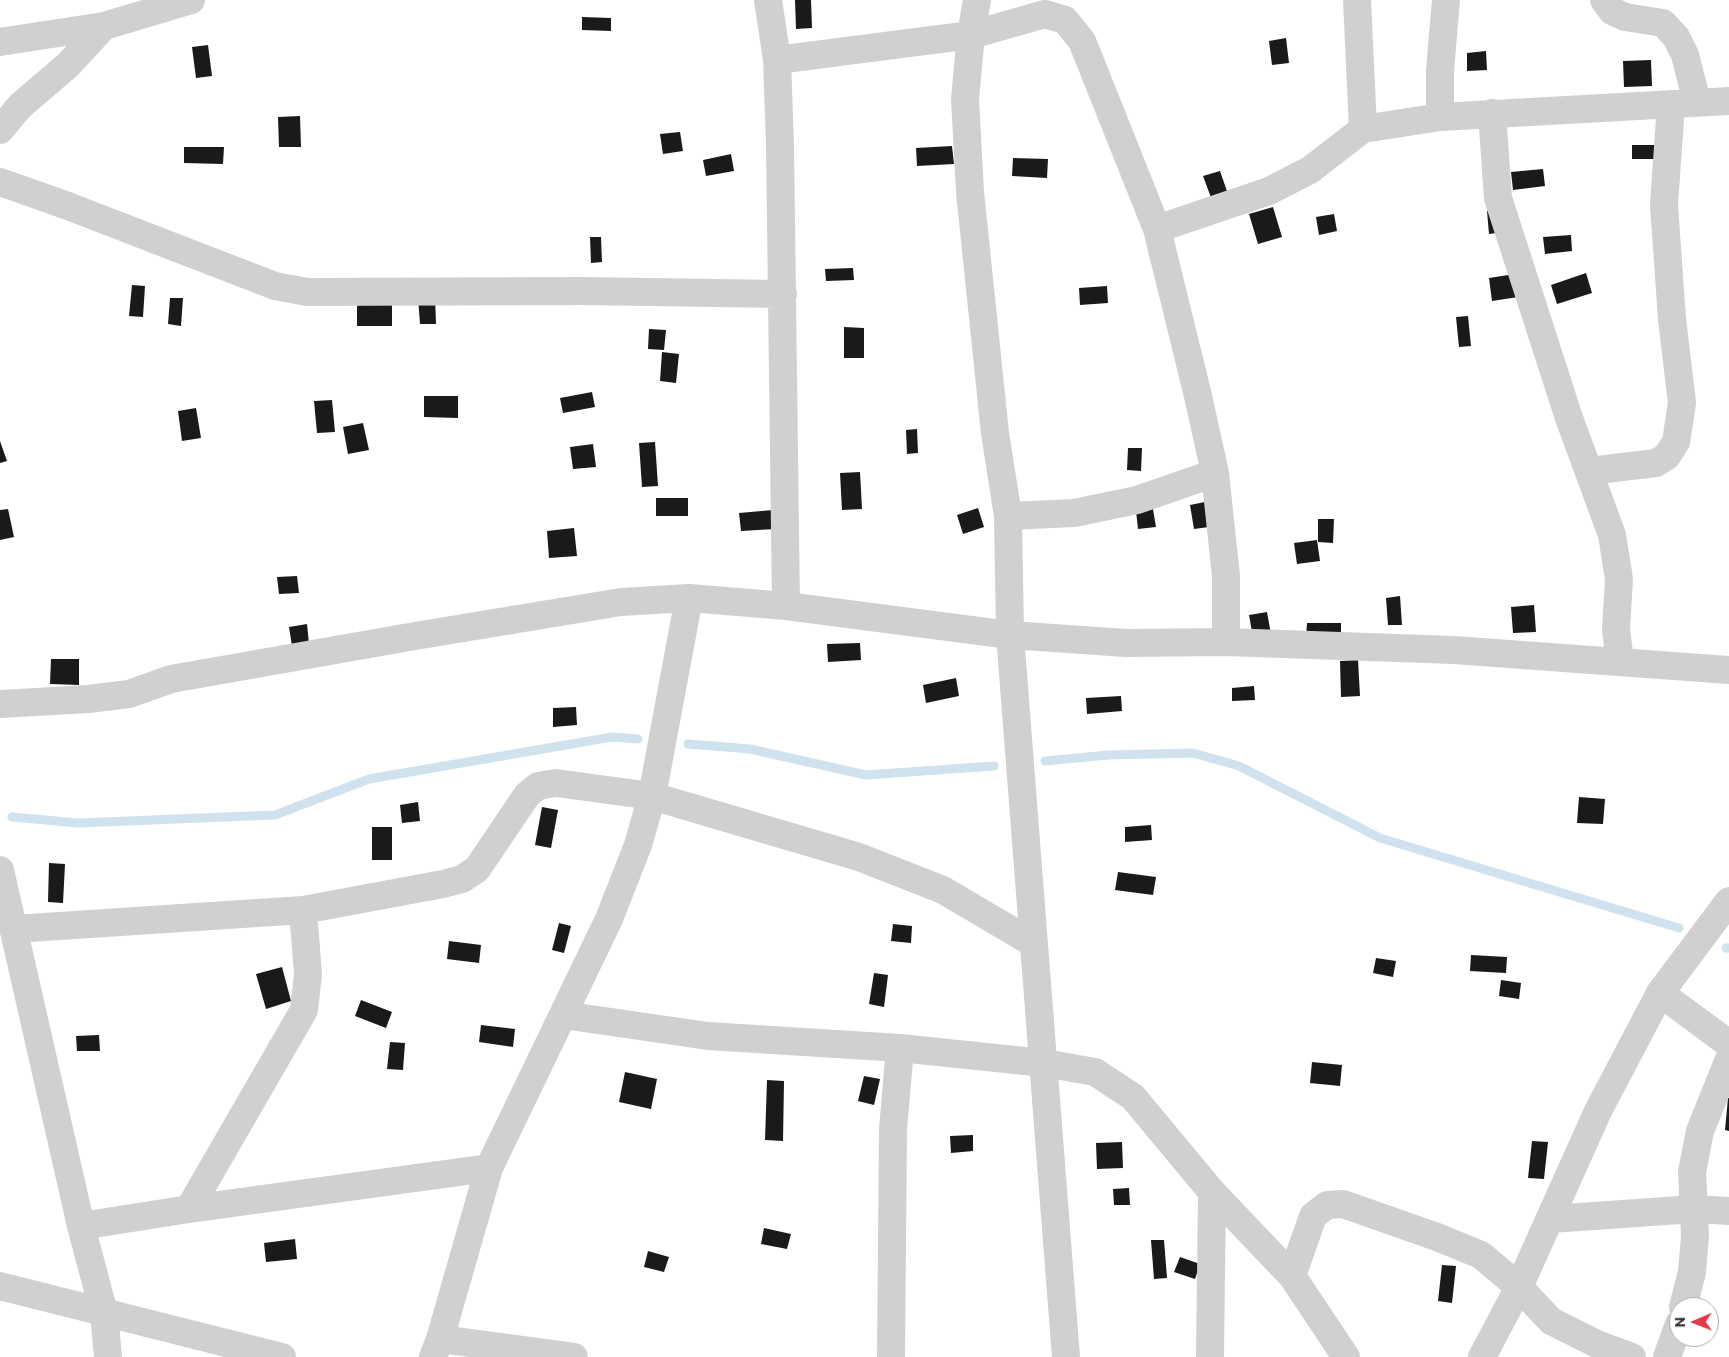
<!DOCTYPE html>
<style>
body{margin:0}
#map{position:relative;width:1729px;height:1357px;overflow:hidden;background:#fff;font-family:Commissioner,sans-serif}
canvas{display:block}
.north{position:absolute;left:1669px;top:1297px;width:50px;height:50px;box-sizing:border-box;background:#fff;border:1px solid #adadad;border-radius:50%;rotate:269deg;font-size:14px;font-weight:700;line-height:20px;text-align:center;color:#333}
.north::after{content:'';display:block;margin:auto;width:18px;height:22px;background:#e63946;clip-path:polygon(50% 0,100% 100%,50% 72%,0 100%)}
</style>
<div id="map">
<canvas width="1729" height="1357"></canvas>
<div class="north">N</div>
</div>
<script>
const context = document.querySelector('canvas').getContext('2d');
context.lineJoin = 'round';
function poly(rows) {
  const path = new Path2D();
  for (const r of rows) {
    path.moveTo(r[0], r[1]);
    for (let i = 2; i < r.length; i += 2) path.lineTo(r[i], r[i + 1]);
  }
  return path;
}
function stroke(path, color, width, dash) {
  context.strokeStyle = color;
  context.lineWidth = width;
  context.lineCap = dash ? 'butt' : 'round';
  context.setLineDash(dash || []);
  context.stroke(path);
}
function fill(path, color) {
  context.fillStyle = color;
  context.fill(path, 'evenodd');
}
const stream = poly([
 [688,744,750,749,866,775,994,766],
 [1045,761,1109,755,1193,753,1239,766,1380,838,1679,928],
 [12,817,78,823,275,815,369,779,612,737,638,739],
 [1726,948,1729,948]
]);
const building = poly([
 [795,0,811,0,812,28,796,29],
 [582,17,611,18,611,31,582,30],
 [1286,38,1289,63,1272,65,1269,41],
 [208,45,212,76,196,78,192,47],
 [1486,51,1487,70,1467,71,1467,53],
 [1651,60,1652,86,1624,87,1623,61],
 [300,116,301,147,279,147,278,117],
 [680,132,683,151,663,154,660,134],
 [1632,145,1662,145,1662,159,1632,159],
 [952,146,954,164,917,166,916,148],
 [184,147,224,147,223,164,184,163],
 [731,154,734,171,706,176,703,160],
 [1013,158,1048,159,1047,178,1012,176],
 [1543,169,1545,186,1513,190,1511,172],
 [1220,171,1229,197,1213,203,1203,176],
 [1273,207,1282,237,1258,244,1249,214],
 [1501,210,1504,232,1489,234,1487,211],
 [1334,214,1337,231,1319,235,1316,217],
 [1571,235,1572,251,1545,254,1543,237],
 [590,237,601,237,602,262,591,263],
 [853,268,854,280,826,281,825,269],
 [1521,273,1525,296,1492,301,1489,278],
 [1586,273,1592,293,1557,304,1551,285],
 [132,285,145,286,143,317,129,316],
 [1107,286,1108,303,1080,305,1079,288],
 [357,294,392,294,392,326,357,326],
 [435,295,436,324,420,324,418,297],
 [170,298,183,298,181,326,168,324],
 [1468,316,1471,346,1459,347,1456,317],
 [844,327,864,328,864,358,844,358],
 [649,329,666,330,664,350,648,349],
 [662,352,679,354,676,383,660,381],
 [592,392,595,407,563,413,560,398],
 [424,396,458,396,458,418,424,417],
 [332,400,335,432,317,433,314,401],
 [196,408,201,438,182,441,178,411],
 [363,423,369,450,348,454,343,427],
 [917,429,918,453,907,454,906,430],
 [0,441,7,461,0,463],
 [655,442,658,486,642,487,639,443],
 [593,444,596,467,573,469,570,447],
 [1128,448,1142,448,1141,471,1127,470],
 [860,472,862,509,842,510,840,473],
 [656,498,688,498,688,516,656,516],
 [1205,502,1209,527,1194,529,1190,505],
 [978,508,984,527,963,534,957,515],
 [8,509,14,537,0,540,0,510],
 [1153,509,1156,527,1138,529,1136,511],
 [773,510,775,529,741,531,739,513],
 [1318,519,1334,519,1333,543,1318,542],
 [574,528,577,556,549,558,547,531],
 [1317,540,1320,561,1297,564,1294,543],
 [297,576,299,593,279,594,277,577],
 [1400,596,1402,625,1388,625,1386,598],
 [1534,605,1536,632,1513,633,1511,607],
 [1267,612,1272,640,1254,643,1249,615],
 [1307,623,1341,623,1341,637,1306,637],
 [307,624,309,644,292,646,289,627],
 [860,643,861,660,828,662,827,644],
 [51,659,79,659,79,685,50,684],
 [1358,660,1360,696,1341,697,1340,661],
 [956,678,959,696,926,703,923,685],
 [1254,686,1255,700,1232,701,1232,688],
 [1121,696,1122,711,1087,714,1086,698],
 [576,707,577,725,553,727,553,708],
 [1579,797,1605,799,1603,824,1577,823],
 [418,802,420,821,402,823,400,805],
 [542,807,558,810,551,848,535,845],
 [1151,825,1152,840,1125,842,1125,827],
 [372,827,392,827,392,860,372,860],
 [49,863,65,864,63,903,48,902],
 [1118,872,1156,877,1153,895,1115,890],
 [559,923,571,926,564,953,552,950],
 [893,924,912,926,911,943,891,941],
 [449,941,481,945,479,963,447,959],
 [1471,955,1507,957,1506,973,1470,971],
 [1376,958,1396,961,1393,977,1373,973],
 [282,967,291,1001,266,1009,256,974],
 [874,973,888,975,884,1007,869,1004],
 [1501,980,1521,983,1519,999,1499,996],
 [361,1000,392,1012,386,1028,355,1016],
 [481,1025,515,1029,513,1047,479,1042],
 [99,1035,100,1051,77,1051,76,1036],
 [390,1042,405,1043,403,1070,387,1069],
 [1312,1062,1342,1065,1340,1086,1310,1083],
 [625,1072,657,1079,651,1109,619,1102],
 [864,1076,880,1079,874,1105,858,1101],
 [767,1080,784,1081,783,1141,765,1140],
 [1728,1098,1729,1098,1729,1131,1725,1130],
 [973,1135,973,1151,951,1153,950,1136],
 [1532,1141,1548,1142,1544,1179,1528,1178],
 [1122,1142,1123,1168,1097,1169,1096,1143],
 [1129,1188,1130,1205,1114,1205,1113,1189],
 [764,1228,791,1234,787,1249,761,1244],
 [295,1239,297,1259,266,1262,264,1243],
 [1151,1240,1164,1240,1167,1278,1154,1279],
 [648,1251,669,1257,664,1272,644,1267],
 [1180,1257,1200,1264,1195,1279,1174,1272],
 [1442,1265,1456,1266,1452,1303,1438,1301]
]);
const minor = poly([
 [768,0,777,60,780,145,786,606],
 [977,0,971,35,965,99,970,192,995,433,1008,516,1010,635,1066,1357],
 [1357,0,1363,129],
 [1604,0,1612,11,1625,17,1663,23,1676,37,1685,55,1697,102],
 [0,42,104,26,191,0],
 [777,60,971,35,1045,14,1065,20,1082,41,1157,229,1198,396,1215,473,1226,576,1226,642],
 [1492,113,1498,198,1569,418,1612,535,1619,579,1616,630,1620,660],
 [1440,117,1440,71,1446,0],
 [0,130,20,106,68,65,104,26],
 [0,182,68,206,275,286,307,292,582,291,783,294],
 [1157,229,1269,191,1310,170,1363,129,1440,117,1729,101],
 [1589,471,1656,463,1667,456,1676,442,1682,403,1672,319,1664,205,1671,104],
 [1008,516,1074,513,1137,500,1215,473],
 [0,704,88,699,129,694,171,679,415,636,621,602,689,598,786,606,1010,635,1126,643,1226,642,1454,650,1729,670],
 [0,870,81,1226,104,1313,108,1357],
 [14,929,303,910,443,884,462,879,477,869,527,795,538,786,556,783,652,796,859,857,943,890,1033,943],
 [1660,993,1729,1044],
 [563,1015,708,1036,900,1048,1044,1063,1095,1072,1133,1097,1212,1192,1292,1276,1346,1357],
 [189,1209,304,1010,308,974,303,910],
 [1551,1219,1694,1209,1729,1211],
 [81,1226,189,1209,489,1168],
 [1292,1276,1313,1216,1327,1205,1343,1204,1437,1237,1481,1255,1519,1287,1551,1321,1597,1344,1632,1357],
 [0,1286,282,1357],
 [1683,1307,1692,1272,1695,1236,1692,1172,1700,1131,1729,1059],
 [440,1339,574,1357],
 [433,1357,440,1339,489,1168,609,919,638,845,652,796,689,598],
 [891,1357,893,1129,900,1048],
 [1210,1357,1212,1192],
 [1482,1357,1519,1287,1598,1111,1660,993,1729,901],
 [1667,1357,1679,1324]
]);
stroke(stream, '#cfe2ee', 9);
fill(building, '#1a1a1a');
stroke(minor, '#d0d0d0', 28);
</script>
